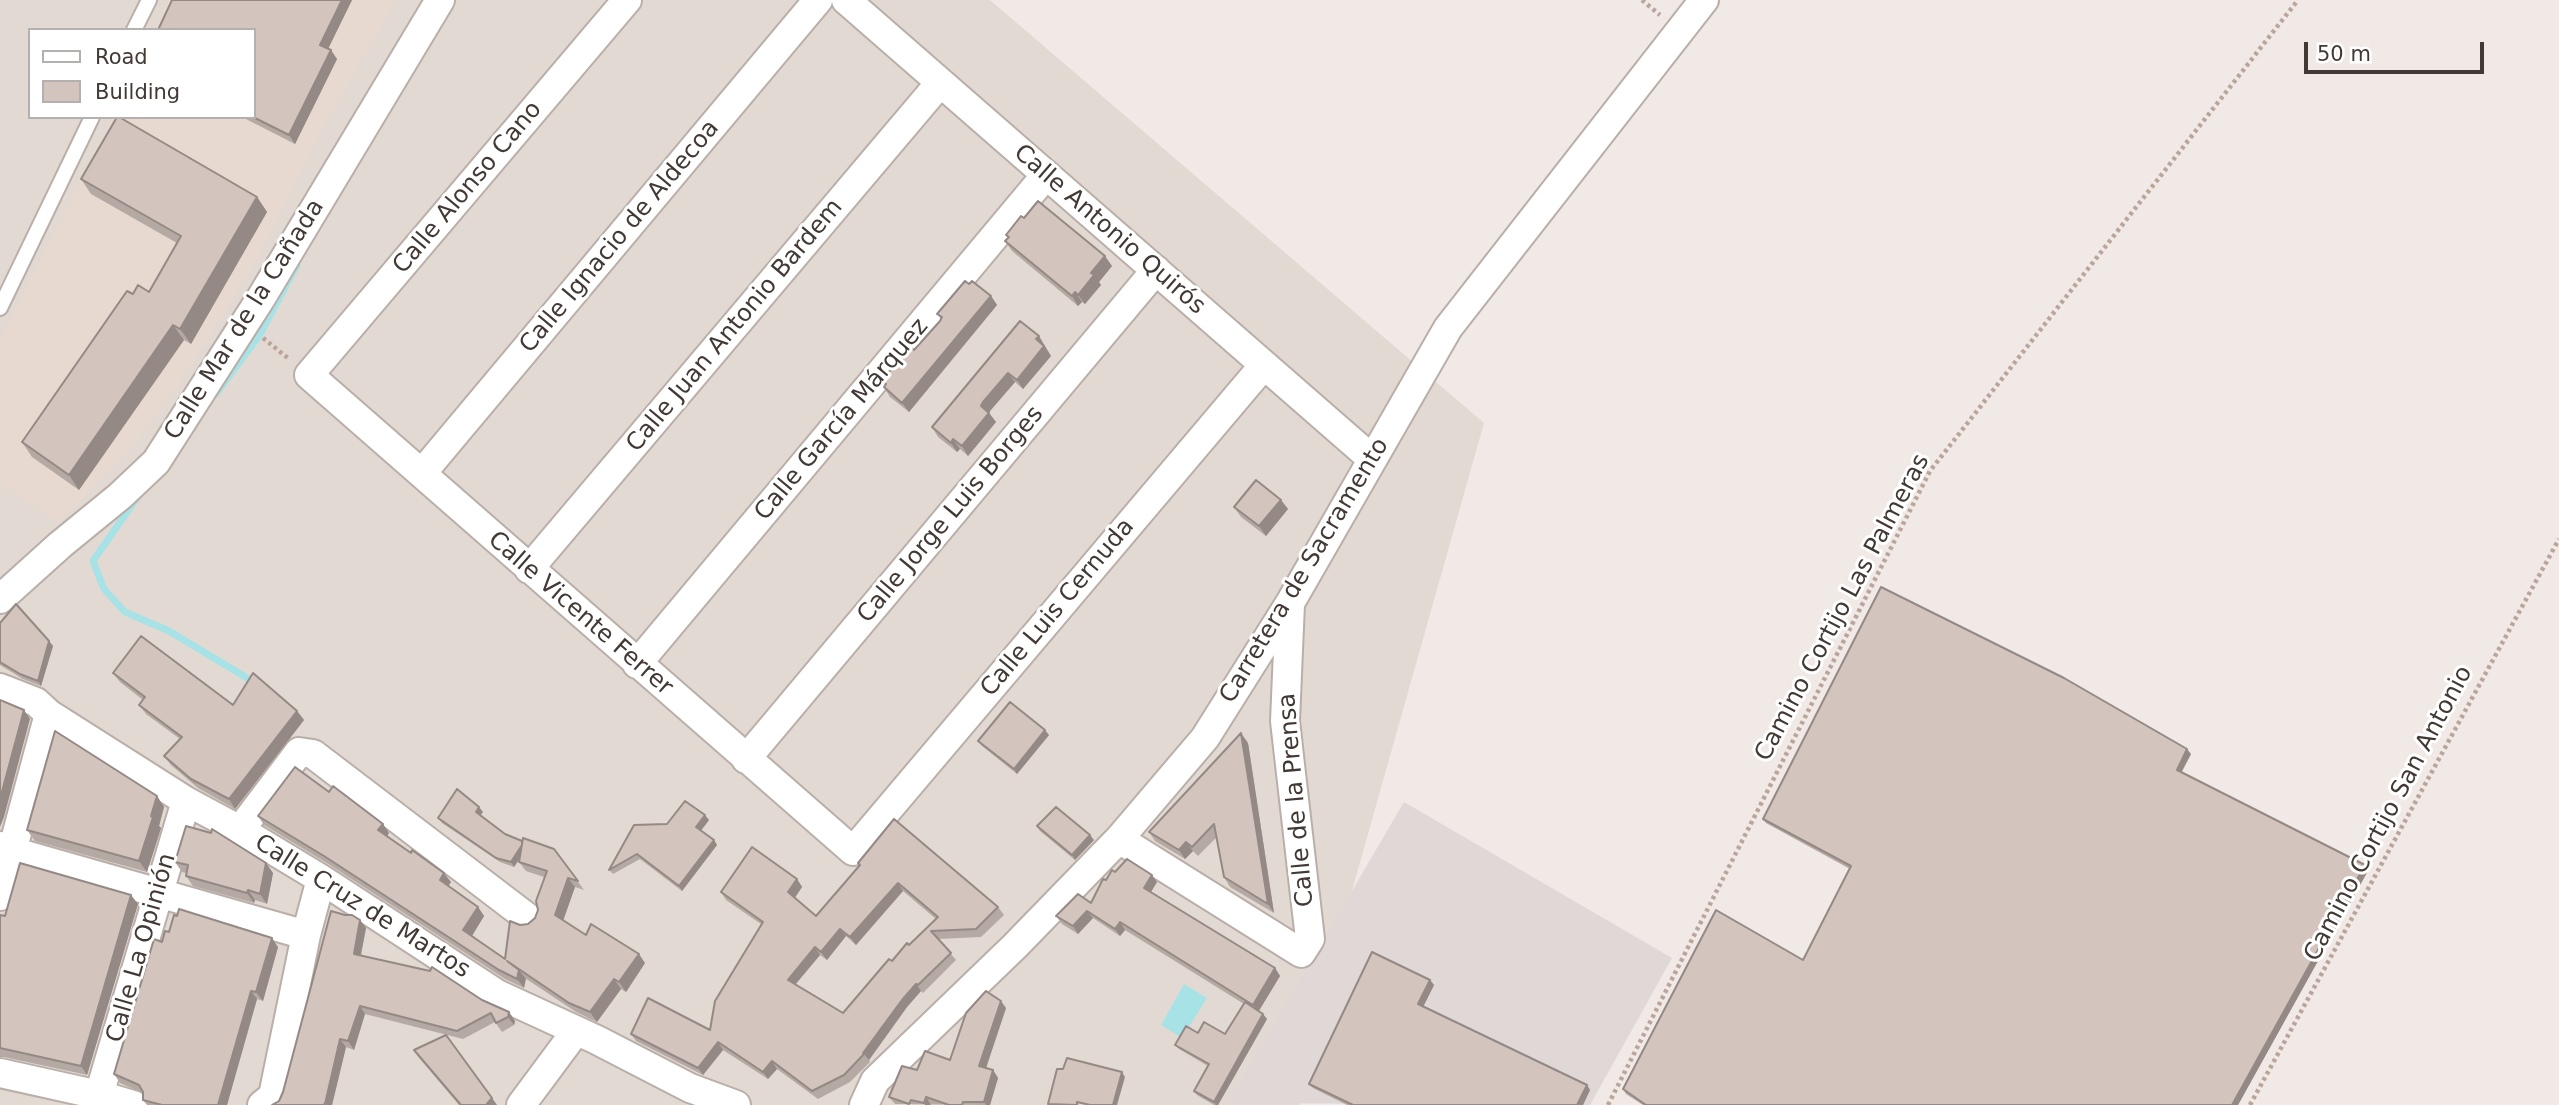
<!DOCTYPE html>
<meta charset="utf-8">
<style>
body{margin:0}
#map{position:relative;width:2559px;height:1105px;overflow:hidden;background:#f0e9e5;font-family:"DejaVu Sans",sans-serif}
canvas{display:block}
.legend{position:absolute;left:28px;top:28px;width:228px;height:91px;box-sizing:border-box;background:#fff;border:2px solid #b3b0ae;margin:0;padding:9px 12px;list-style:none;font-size:21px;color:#423935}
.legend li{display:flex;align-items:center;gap:14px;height:35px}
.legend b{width:35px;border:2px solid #b3b0ae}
.scale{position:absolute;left:2304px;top:42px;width:180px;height:32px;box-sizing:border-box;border:4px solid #423935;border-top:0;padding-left:9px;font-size:21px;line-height:24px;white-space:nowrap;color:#423935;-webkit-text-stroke:5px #fff;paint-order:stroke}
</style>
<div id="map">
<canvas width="2559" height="1105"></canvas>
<ul class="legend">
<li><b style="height:9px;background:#fff"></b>Road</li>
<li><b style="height:19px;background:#d3c4be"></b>Building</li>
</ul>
<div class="scale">50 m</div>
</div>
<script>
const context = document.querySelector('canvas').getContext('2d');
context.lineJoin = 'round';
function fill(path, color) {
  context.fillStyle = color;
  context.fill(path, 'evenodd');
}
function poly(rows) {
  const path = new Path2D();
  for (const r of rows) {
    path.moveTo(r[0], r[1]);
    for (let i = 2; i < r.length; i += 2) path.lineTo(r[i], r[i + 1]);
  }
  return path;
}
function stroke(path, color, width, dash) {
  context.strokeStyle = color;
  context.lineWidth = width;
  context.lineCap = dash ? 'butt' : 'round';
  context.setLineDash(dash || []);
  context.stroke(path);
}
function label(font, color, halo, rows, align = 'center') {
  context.font = font + ' "DejaVu Sans",sans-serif';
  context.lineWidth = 6;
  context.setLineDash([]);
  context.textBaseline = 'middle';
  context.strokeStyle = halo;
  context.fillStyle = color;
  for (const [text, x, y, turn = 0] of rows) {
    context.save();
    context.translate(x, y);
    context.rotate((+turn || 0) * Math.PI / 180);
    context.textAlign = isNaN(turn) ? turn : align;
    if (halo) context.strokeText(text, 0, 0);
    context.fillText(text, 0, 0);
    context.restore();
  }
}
const residential = poly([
 [0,0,990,0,1484,423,1296,1089,1300,1105,0,1105],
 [30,30,254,30,254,117,30,117]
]);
const industrial = poly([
 [1404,802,1672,958,1590,1105,1228,1103]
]);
const education = poly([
 [168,0,396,0,324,125,248,275,179,383,133,445,59,522,0,483,0,341,113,117,254,117,254,30,155,30]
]);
const water = poly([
 [1184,984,1207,998,1182,1038,1161,1025]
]);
const stream = poly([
 [216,394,259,336,297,265],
 [139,495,93,561,104,589,125,612,169,631,257,684]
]);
const path = poly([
 [1642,0,1660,15],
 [263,338,289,359],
 [1608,1105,1930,471,2298,0],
 [2250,1105,2559,539]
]);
const service = poly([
 [134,30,149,0],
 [0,308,92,117]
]);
const minor = poly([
 [627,0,309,375,853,851,1264,365],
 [846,0,1372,459],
 [422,473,818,0],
 [529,569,940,83],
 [0,599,60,545,120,496,156,462,261,298,440,0],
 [637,664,1046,175],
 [0,688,36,702,49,714,186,801,240,830,321,879,497,994,597,1040,690,1088,736,1105],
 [746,759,1156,270],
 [240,830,299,752,313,754,528,918],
 [1119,839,1301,953,1310,939,1285,721,1290,604],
 [0,846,11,851,306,935],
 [0,896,49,714],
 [0,1073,99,1095,133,1105],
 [99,1095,186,801],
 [262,1105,273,1096,306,935,321,879],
 [521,1105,576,1031],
 [864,1105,875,1081,1015,946,1119,839,1205,738,1290,603,1448,328,1704,0]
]);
const wall = poly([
 [172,0,352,0,328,49,337,59,295,144,242,117,254,117],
 [81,179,257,197,267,212,191,344,184,340,79,490,32,457,22,442,133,294,149,292,177,243,91,194],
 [1024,218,1112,266,1099,282,1101,285,1085,304,1082,302,1078,306,1012,251,1005,241,1008,238,1006,235],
 [969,284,991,296,997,305,909,412,890,397,884,387,885,385,882,380,914,350,940,321,941,319,937,314],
 [1045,346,1045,347,1051,356,1023,389,1015,382,990,411,989,413,996,422,968,456,960,449,957,452,938,437,932,427],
 [1281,500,1288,509,1266,536,1241,517,1234,507],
 [0,623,49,641,53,646,41,686,23,679,0,665],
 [113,673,233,705,297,711,304,720,235,809,198,788,171,765,164,756,180,739,146,714,139,705,143,700,120,682],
 [1049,735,1017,774,982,746,978,741],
 [1248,743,1274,913,1230,887,1224,877,1216,838,1198,856,1193,851,1185,859,1155,841,1149,832],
 [2191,754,2182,772,2369,869,2238,1105,1643,1105,1626,1094,1623,1089,1803,960,1850,869,1766,823,1763,819],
 [329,792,389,833,387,836,451,882,448,886,478,907,484,916,472,936,505,959,520,925,528,924,535,918,538,910,544,877,526,871,519,862,520,859,514,867,500,862,442,823,438,818,483,812,480,816,505,834,522,841,554,849,584,890,575,887,563,920,586,935,645,963,626,992,621,989,597,1022,576,1012,525,978,524,988,505,979,330,865,264,825,258,816],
 [157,796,164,807,159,826,161,828,147,872,35,841,27,830],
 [709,820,701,830,714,840,717,845,682,891,640,859,613,874,609,870,667,824],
 [1037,826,1094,840,1075,860,1040,831],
 [175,862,266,863,273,873,267,904,255,900,254,903,193,886,186,876,186,873,182,872],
 [858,863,998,907,1004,915,981,937,938,939,956,960,923,993,921,991,907,1007,869,1060,870,1062,850,1082,818,1099,777,1069,768,1079,723,1050,703,1075,636,1041,631,1034,710,1030,761,924,726,900,721,892,797,879,802,887,795,898,816,916,860,866],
 [903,891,936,919,892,961,843,1013,796,984,820,955,827,960,846,936,856,945],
 [1115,872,1157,882,1151,892,1275,968,1280,976,1259,1011,1267,1019,1218,1105,1214,1105,1197,1095,1194,1091,1208,1066,1179,1049,1175,1045,1198,1033,1225,1034,1244,1004,1125,930,1120,936,1093,918,1078,934,1062,924,1056,916,1091,903,1106,880],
 [138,904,87,1075,4,1057,0,1057,0,915,5,916],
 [360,920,366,928,361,956,482,1000,509,1012,515,1021,514,1025,502,1032,495,1022,463,1039,365,1014,354,1050,346,1047,332,1105,272,1105,279,1101],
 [162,942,278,947,263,1001,257,999,227,1105,147,1105,143,1100,143,1093,120,1083,114,1074],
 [1430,980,1434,985,1423,1007,1587,1085,1590,1090,1583,1105,1347,1105,1313,1088,1309,1084],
 [1006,1008,986,1068,993,1070,998,1078,990,1105,895,1104,889,1097,917,1070,950,1060],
 [414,1050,497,1105,459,1105,420,1059]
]);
const shadedWall = poly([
 [342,0,352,0,326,53,320,45],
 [331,50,337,59,295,144,289,135],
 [257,197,267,212,191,344,180,329],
 [1105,256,1112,266,1099,282,1101,285,1085,304,1078,295,1091,273],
 [1075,292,1082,302,1078,306,1072,296],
 [991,296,997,305,909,412,902,403],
 [173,325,184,340,79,490,69,475],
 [1039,336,1051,356,1023,389,1017,380,1036,339],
 [1008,373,1015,382,990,411,988,414,989,413,996,422,968,456,962,446,983,402],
 [953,439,960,449,957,452,951,443],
 [1281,500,1288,509,1266,536,1259,526],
 [49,641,53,646,41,686,38,681],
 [24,710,30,719,4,817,0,827,0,799],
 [297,711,304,720,235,809,229,799],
 [1045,730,1049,735,1017,774,1014,769],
 [1241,733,1248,743,1274,913,1268,904],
 [2187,749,2191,754,2180,774,2177,770],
 [157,796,164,807,159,826,161,828,147,872,139,861],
 [479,807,483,812,479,817,476,812],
 [705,815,709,820,700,832,696,827],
 [383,824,389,833,385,840,378,830],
 [1090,835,1094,840,1075,860,1072,855],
 [714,840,717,845,682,891,679,886],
 [524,841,527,846,514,867,511,862],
 [1186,842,1193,851,1185,859,1179,850],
 [266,863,273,873,267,904,260,894],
 [2365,865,2369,869,2238,1105,2232,1105],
 [444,873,451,882,446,889,440,880],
 [1152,875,1157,882,1149,895,1144,888],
 [568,878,575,887,562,924,555,915],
 [797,879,802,887,793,900,788,892],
 [898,883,903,891,856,945,850,937],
 [248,890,255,900,254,903,247,893],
 [131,895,138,904,87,1075,81,1066],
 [478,907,484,916,470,939,463,930],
 [1087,911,1093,918,1078,934,1073,926],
 [360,920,366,928,359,963,354,954],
 [1120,922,1125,930,1120,936,1115,929],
 [840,929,846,936,827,960,821,952],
 [272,938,278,947,263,1001,256,992],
 [815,947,820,955,793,987,788,980],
 [639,954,645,963,626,992,619,982],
 [1275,968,1280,976,1258,1012,1253,1005],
 [519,970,526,979,524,988,517,979],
 [614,979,621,989,597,1022,590,1012],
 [1430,980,1434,985,1422,1009,1418,1004],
 [916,984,921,991,907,1007,869,1060,864,1054,863,1053,902,1000],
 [251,991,257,999,227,1105,218,1105],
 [1001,1001,1006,1008,984,1074,979,1066],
 [360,1006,365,1014,354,1050,348,1041],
 [509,1012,515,1021,514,1025,508,1017],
 [1263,1014,1267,1019,1218,1105,1216,1105,1214,1102],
 [340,1039,346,1047,332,1105,326,1105,325,1104],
 [718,1042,723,1050,703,1075,698,1068],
 [772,1061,777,1069,768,1079,763,1072],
 [993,1070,998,1078,990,1105,986,1105,984,1102],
 [1122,1072,1125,1077,1117,1105,1113,1105],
 [1587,1085,1590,1090,1583,1105,1577,1105],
 [926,1097,931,1105,925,1105,924,1103],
 [492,1098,497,1105,486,1105]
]);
const building = poly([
 [172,0,342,0,320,45,331,50,289,135,253,117,254,30,158,30,172,0],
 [117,117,119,117,257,197,180,329,173,325,69,475,22,442,127,291,133,294,138,285,149,292,181,236,81,179,117,117],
 [1038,201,1105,256,1091,273,1094,275,1078,295,1075,292,1072,296,1005,241,1009,237,1006,235,1021,216,1024,218,1038,201],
 [965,281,969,284,972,281,991,296,902,403,884,387,886,384,882,380,910,347,914,350,940,321,942,317,937,314,965,281],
 [1020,321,1039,336,1036,339,1044,346,1017,380,1008,373,983,402,981,406,989,413,962,446,953,439,951,443,932,427,1020,321],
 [1256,480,1281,500,1259,526,1234,507,1256,480],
 [1881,587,2064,678,2187,749,2177,770,2365,865,2232,1105,1646,1105,1623,1089,1716,910,1803,960,1851,866,1763,819,1881,587],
 [16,604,49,641,38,681,20,674,0,662,0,623,16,604],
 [141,636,233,705,253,673,297,711,229,799,191,779,164,756,182,737,139,705,145,697,113,673,141,636],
 [0,700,24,710,0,799,0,700],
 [1010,702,1045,730,1014,769,978,741,1010,702],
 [55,731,157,796,151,816,153,817,139,861,27,830,55,731],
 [1241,733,1268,904,1224,877,1214,824,1192,847,1186,842,1179,850,1149,832,1241,733],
 [295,767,329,792,333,786,383,824,378,830,411,853,412,850,444,873,440,880,478,907,463,930,505,959,510,921,520,925,528,924,535,918,538,910,536,901,547,871,519,862,523,838,554,849,578,881,568,878,555,915,586,935,591,924,639,954,619,982,614,979,590,1012,569,1003,507,961,519,970,517,979,499,970,324,856,258,816,295,767],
 [457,789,479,807,476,812,505,834,522,841,522,845,511,862,496,858,438,818,457,789],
 [685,801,705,815,696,827,714,840,679,886,637,854,609,870,634,825,667,824,685,801],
 [1056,807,1090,835,1072,855,1037,826,1056,807],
 [894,819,998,907,976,929,931,931,951,953,918,985,916,984,902,1000,863,1053,864,1054,844,1075,812,1091,772,1061,763,1072,718,1042,698,1068,631,1034,648,998,710,1030,715,1001,763,922,721,892,752,847,797,879,788,892,816,916,860,865,858,863,894,819],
 [898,883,938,917,909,945,907,943,892,961,889,959,843,1013,788,980,815,947,821,952,840,929,850,937,898,883],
 [186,826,211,833,212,829,266,863,260,894,248,890,247,893,186,876,188,865,175,862,186,826],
 [1127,859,1152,875,1144,888,1275,968,1253,1005,1120,922,1115,929,1087,911,1073,926,1056,916,1078,894,1091,903,1103,879,1106,880,1112,870,1115,872,1127,859],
 [20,863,131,895,81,1066,0,1048,0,915,5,916,20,863],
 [179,909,272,938,256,992,251,991,218,1105,162,1105,143,1100,143,1092,139,1085,114,1074,154,939,162,942,165,931,169,932,174,915,177,916,179,909],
 [331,911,345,915,352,915,360,920,354,954,430,971,432,967,482,1000,509,1012,508,1017,496,1023,491,1013,457,1031,360,1006,348,1041,340,1039,325,1104,323,1105,272,1105,279,1101,283,1092,331,911],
 [1372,952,1430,980,1418,1004,1587,1085,1577,1105,1353,1105,1309,1084,1372,952],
 [986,991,1001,1001,979,1066,993,1070,984,1102,963,1102,962,1105,949,1105,926,1097,924,1103,911,1100,909,1104,889,1097,902,1066,917,1070,925,1051,950,1060,966,1013,986,991],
 [1245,1002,1263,1014,1214,1102,1194,1091,1209,1064,1175,1045,1186,1026,1198,1033,1204,1022,1225,1034,1245,1002],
 [446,1035,492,1098,486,1105,461,1105,414,1050,446,1035],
 [1067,1058,1122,1072,1113,1105,1090,1105,1077,1102,1077,1105,1048,1104,1057,1069,1063,1069,1067,1058]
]);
const streetNames = [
 ["Calle Alonso Cano",468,188,-50],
 ["Calle Antonio Quirós",1109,230,41],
 ["Calle Ignacio de Aldecoa",620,237,-50],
 ["Calle Mar de la Cañada",245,320,-58],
 ["Calle Juan Antonio Bardem",735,326,-50],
 ["Calle García Márquez",842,420,-50],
 ["Calle Jorge Luis Borges",951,515,-50],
 ["Carretera de Sacramento",1305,571,-59],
 ["Calle Luis Cernuda",1058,608,-50],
 ["Camino Cortijo Las Palmeras",1843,608,-62],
 ["Calle Vicente Ferrer",580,614,41],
 ["Calle de la Prensa",1297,800,-95],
 ["Camino Cortijo San Antonio",2389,814,-62],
 ["Calle Cruz de Martos",362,907,32],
 ["Calle La Opinión",142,948,-74]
];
fill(residential, '#e3d9d3');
fill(industrial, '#dfd8d6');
fill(education, '#e8d9d0');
fill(water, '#a7e2e7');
stroke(stream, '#a7e2e7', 7);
stroke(service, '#baafa8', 18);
stroke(minor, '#baafa8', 32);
stroke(path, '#baa59b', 4.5, [3.5, 3.5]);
stroke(service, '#fff', 14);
stroke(minor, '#fff', 28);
fill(wall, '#b5a9a3');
fill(shadedWall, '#948985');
fill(building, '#d3c4be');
stroke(building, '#948985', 2);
label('24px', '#423935', '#fff', streetNames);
</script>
